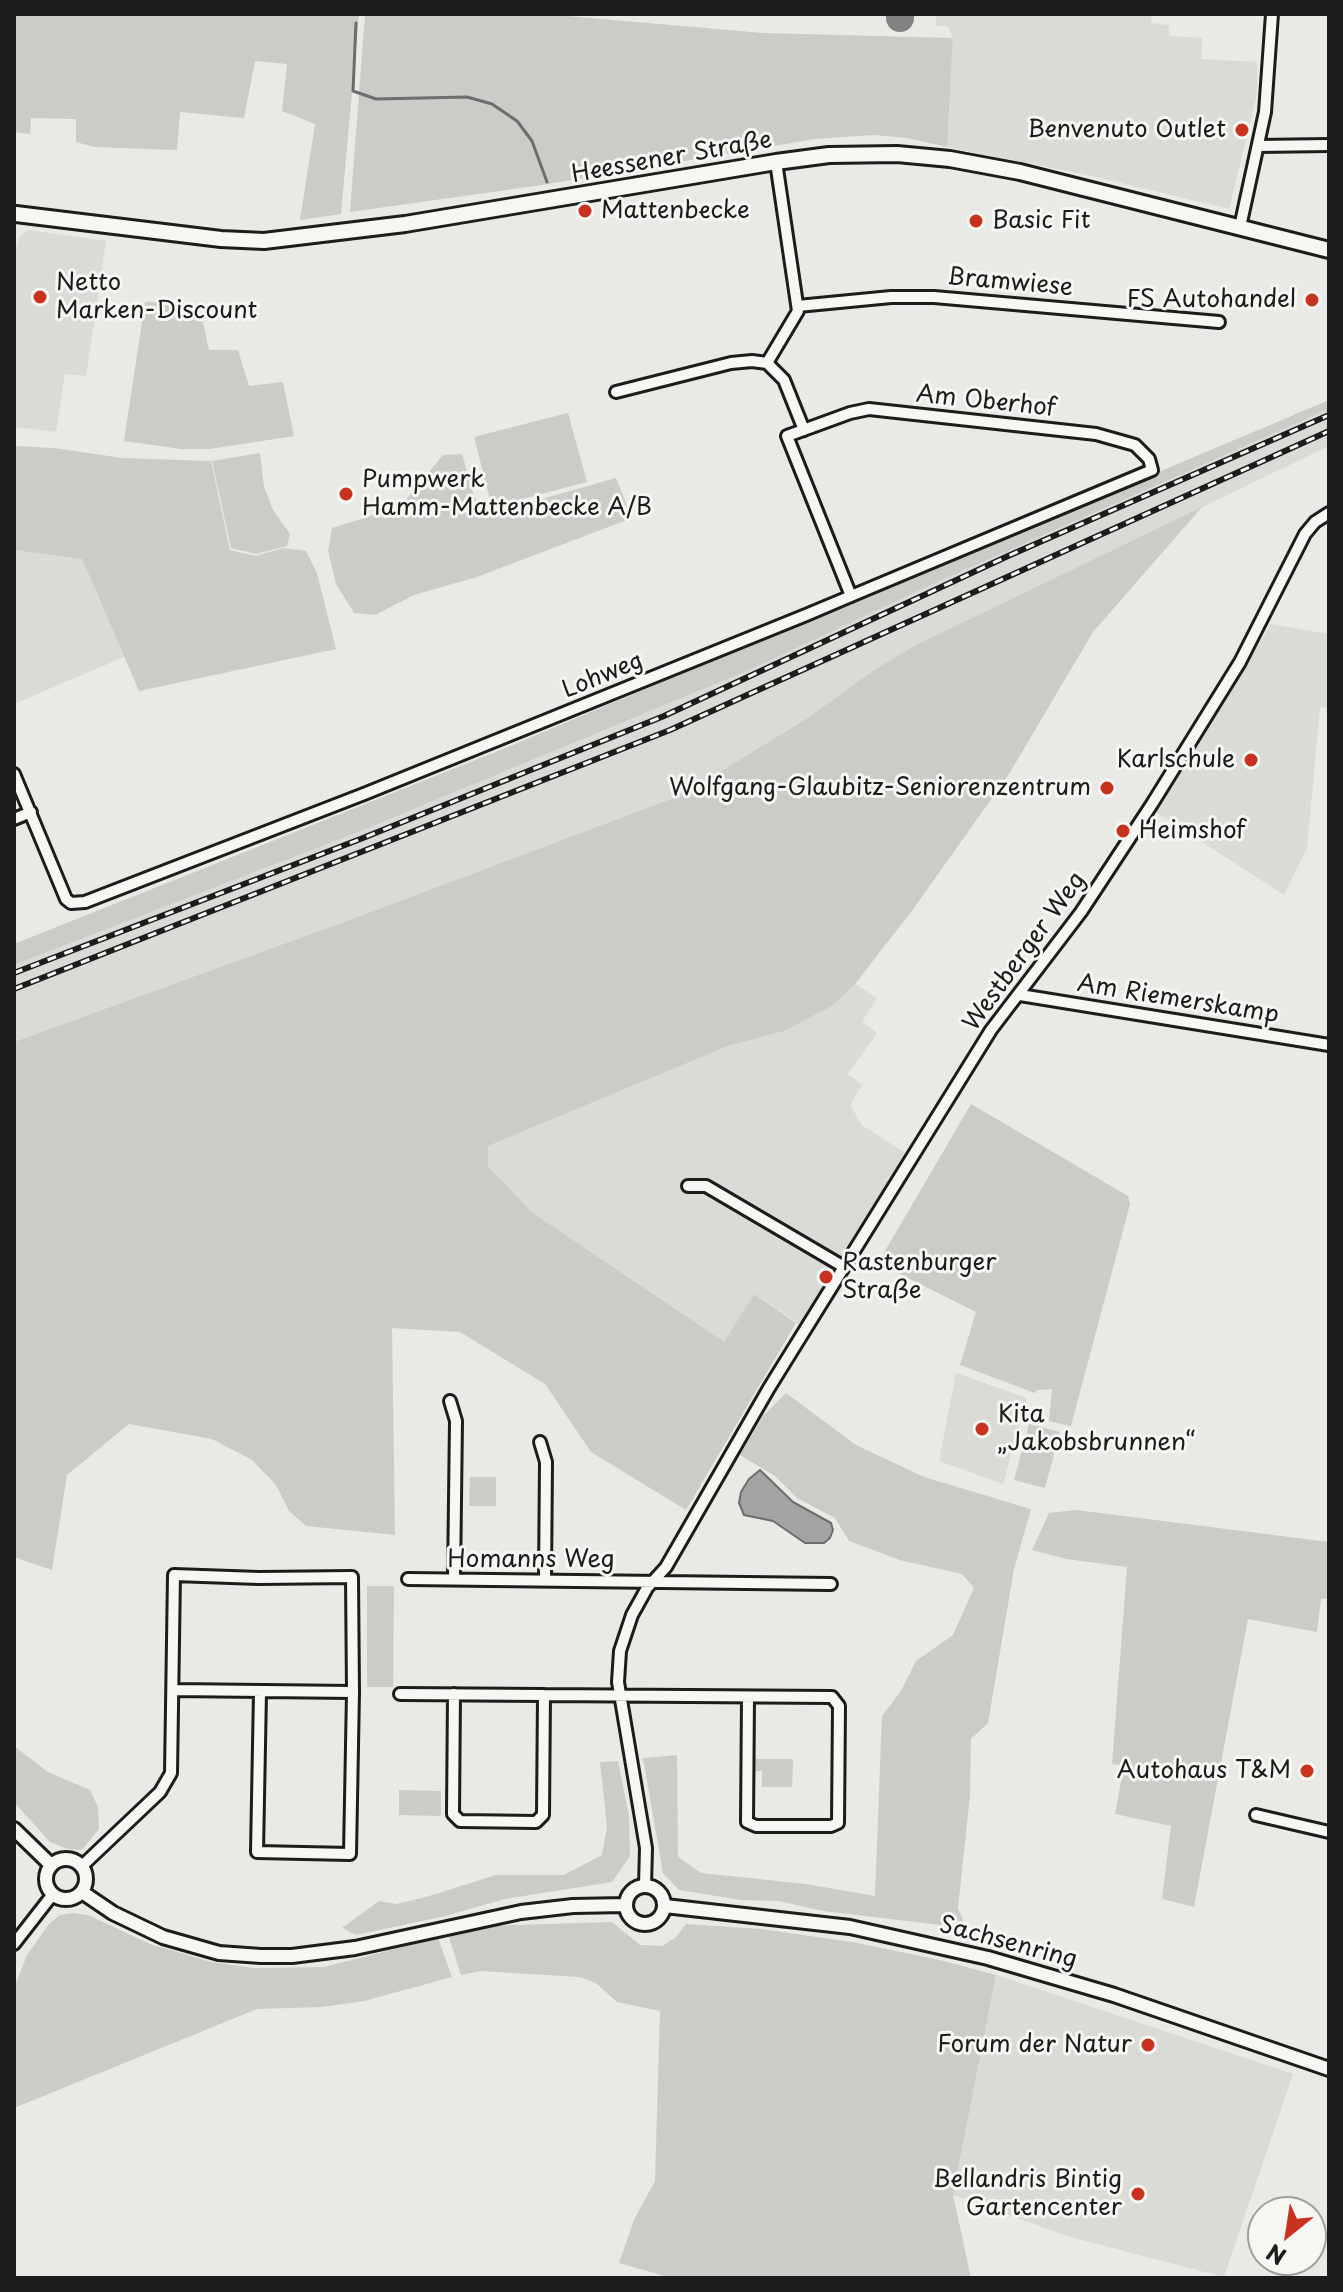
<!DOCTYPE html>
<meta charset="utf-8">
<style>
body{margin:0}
#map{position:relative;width:1343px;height:2292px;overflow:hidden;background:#e9e9e5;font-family:"Playpen Sans",sans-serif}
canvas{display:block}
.frame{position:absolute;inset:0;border:16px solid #1c1c1c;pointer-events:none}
.north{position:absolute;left:1247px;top:2196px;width:80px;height:80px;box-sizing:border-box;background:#f6f6f2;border:2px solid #9f9f9c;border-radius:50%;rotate:210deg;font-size:22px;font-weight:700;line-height:32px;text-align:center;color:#1c1c1c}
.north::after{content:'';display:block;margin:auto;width:28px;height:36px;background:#c8321e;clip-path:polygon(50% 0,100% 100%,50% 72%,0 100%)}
</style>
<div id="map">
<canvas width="1343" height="2292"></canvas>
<div class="frame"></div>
<div class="north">N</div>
</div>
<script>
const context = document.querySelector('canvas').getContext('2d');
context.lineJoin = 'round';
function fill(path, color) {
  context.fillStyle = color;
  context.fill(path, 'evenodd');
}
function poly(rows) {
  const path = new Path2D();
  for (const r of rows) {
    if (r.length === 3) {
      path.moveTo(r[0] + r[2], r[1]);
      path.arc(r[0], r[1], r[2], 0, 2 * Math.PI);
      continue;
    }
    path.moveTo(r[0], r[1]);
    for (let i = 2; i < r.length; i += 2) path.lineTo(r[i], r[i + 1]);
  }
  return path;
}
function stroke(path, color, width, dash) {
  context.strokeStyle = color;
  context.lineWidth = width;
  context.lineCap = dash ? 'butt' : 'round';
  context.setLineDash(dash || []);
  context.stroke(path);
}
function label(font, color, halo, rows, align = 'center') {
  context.font = font + ' "Playpen Sans",sans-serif';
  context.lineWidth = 6;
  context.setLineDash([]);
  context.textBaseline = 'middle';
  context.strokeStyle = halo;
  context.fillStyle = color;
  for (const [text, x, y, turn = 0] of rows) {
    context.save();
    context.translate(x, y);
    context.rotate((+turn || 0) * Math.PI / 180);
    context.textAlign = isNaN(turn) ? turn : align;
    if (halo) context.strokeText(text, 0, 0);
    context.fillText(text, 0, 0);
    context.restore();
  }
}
const built = poly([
 [936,14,1152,14,1151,23,1169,25,1169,36,1202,38,1201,59,1257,62,1257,94,1229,209,1088,175,947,147,953,38,948,26,936,26],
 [28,230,106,241,86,376,65,374,56,432,14,427,14,253,21,235],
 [1329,409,1329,446,916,645,874,670,806,719,684,794,355,918,14,1042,14,965,361,831,754,668,933,584],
 [14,550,82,559,124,657,14,704],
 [1271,624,1329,634,1329,708,1320,707,1307,848,1284,895,1156,812],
 [855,984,877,998,862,1022,877,1033,848,1074,862,1085,850,1105,862,1125,919,1162,813,1333,754,1294,724,1343,533,1213,488,1166,488,1146,728,1046,784,1031,832,1006],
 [956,1373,1027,1398,1003,1484,939,1461],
 [996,1975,1293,2074,1224,2277,1070,2237,953,2195]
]);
const green = poly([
 [14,14,359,14,341,214,300,220,315,124,282,111,287,64,255,61,244,118,180,112,177,150,94,147,76,142,76,119,31,118,30,134,14,132],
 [365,14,544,14,763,33,953,38,947,147,907,138,873,135,815,139,542,185,350,212],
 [145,302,199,304,209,350,238,350,249,386,283,382,294,436,210,449,181,449,124,441],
 [1329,400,1329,409,933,584,754,668,361,831,14,965,14,944,508,747],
 [568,413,587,482,492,507,474,437],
 [14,446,54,448,122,458,211,461,230,550,256,556,283,548,306,551,317,573,336,649,139,691,82,559,14,550],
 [260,453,264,487,273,510,290,534,287,546,256,554,231,548,212,461],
 [462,454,474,496,485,515,616,478,632,518,477,577,414,595,375,615,354,613,336,584,328,551,332,528,400,507,443,455],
 [1202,507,1093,632,1009,774,914,908,855,984,832,1006,784,1031,728,1046,488,1146,488,1166,533,1213,724,1342,754,1294,796,1323,686,1510,591,1452,545,1384,460,1332,392,1328,395,1535,306,1526,289,1511,276,1485,252,1460,212,1439,129,1424,67,1475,52,1570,14,1557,14,1042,355,918,684,794,806,719,874,670,916,645],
 [971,1104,1128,1196,1130,1204,1071,1426,1049,1421,1052,1389,1037,1390,1035,1393,960,1365,976,1312,878,1263],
 [786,1393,856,1445,924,1477,1031,1509,1014,1569,988,1723,971,1739,970,1795,958,1908,966,1928,823,1911,779,1901,741,1900,679,1890,663,1873,643,1758,677,1755,678,1857,701,1873,806,1884,875,1896,882,1716,901,1691,916,1661,953,1635,974,1588,962,1574,900,1560,849,1541,835,1518,797,1498,775,1476,740,1455,763,1416],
 [1029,1424,1060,1432,1045,1488,1014,1480],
 [470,1477,496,1477,496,1506,469,1506],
 [1076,1510,1329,1542,1329,1598,1321,1599,1317,1632,1248,1619,1194,1907,1162,1899,1171,1826,1115,1814,1124,1766,1112,1764,1127,1567,1066,1559,1032,1550,1049,1513],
 [367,1586,394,1586,393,1687,367,1687],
 [14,1746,48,1772,90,1790,98,1807,99,1829,82,1850,68,1849,50,1842,14,1802],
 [754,1759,793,1759,792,1787,762,1787,762,1771,754,1771],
 [618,1761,629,1816,630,1856,612,1882,505,1899,445,1916,356,1935,342,1928,379,1901,397,1904,426,1897,496,1875,564,1875,602,1855,607,1827,600,1762],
 [399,1790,441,1791,441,1816,399,1815],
 [72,1913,88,1915,150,1944,211,1962,254,1968,324,1967,438,1938,452,1977,364,2001,322,2007,257,2009,14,2108,16,1983,27,1955,49,1924,60,1915],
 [612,1922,640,1945,662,1946,676,1937,686,1924,761,1929,852,1942,940,1960,996,1975,953,2195,971,2278,671,2278,619,2263,634,2220,655,2181,660,2011,617,2002,596,1983,579,1977,480,1971,461,1975,449,1937,486,1926]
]);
const water = poly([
 [760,1470,793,1502,831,1523,833,1530,830,1538,824,1543,805,1543,773,1521,744,1515,739,1503,741,1492,749,1479,760,1470]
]);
const stream = poly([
 [356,23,353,91,376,99,467,97,492,104,517,121,532,141,547,182]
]);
const taxiway = poly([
 [900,18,900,14]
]);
const minor = poly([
 [1258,146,1329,145],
 [1240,227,1265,112,1272,14],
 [798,306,891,297,934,297,1219,322],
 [767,363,784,380,804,430],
 [616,392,731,363,752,361,767,363,798,311,776,162],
 [14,774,66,899,71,903,85,902,364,794,806,615,851,596,1152,470,1149,459,1135,445,1096,434,869,409,850,413,787,436,851,596],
 [14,819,31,812],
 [1020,995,1329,1045],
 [688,1186,706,1186,844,1267],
 [450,1401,456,1421,454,1579],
 [540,1442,546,1462,545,1580],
 [408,1579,831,1584],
 [174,1690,353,1692],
 [400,1694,832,1697,839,1706,838,1823,831,1826,756,1826,747,1822,748,1698],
 [454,1694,453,1814,460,1821,536,1822,543,1815,544,1695],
 [1256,1815,1329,1832],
 [82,1866,160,1792,171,1773,174,1575,259,1578,352,1577,353,1692,350,1854,257,1852,260,1692],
 [645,1886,646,1848,618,1682,620,1651,632,1615,647,1588,666,1567,769,1388,991,1030,1081,912,1152,804,1240,662,1305,534,1315,522,1329,513],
 [14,1944,53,1894]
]);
const tertiary = poly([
 [14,1829,51,1865],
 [66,1879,20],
 [645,1905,19],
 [82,1892,113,1913,163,1937,219,1953,261,1956,292,1956,355,1948,521,1912,573,1906,625,1905],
 [665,1906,850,1927,988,1958,1114,1995,1329,2069]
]);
const secondary = poly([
 [16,214,221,239,264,241,405,224,776,162,829,155,897,154,950,159,1020,172,1329,250]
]);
const rail = poly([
 [14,973,363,838,664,716,1008,556,1329,415],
 [14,989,670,730,1329,431]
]);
const markers = [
 [1242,130,8,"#c8321e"],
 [585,211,8,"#c8321e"],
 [976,221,8,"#c8321e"],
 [40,297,8,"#c8321e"],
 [1312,300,8,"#c8321e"],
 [346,494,8,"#c8321e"],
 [1251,760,8,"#c8321e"],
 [1107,788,8,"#c8321e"],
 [1123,831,8,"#c8321e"],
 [826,1277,8,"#c8321e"],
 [982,1429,8,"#c8321e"],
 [1307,1771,8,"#c8321e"],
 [1148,2045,8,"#c8321e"],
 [1138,2194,8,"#c8321e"]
];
const poiNames = [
 ["Benvenuto Outlet",1226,130],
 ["Mattenbecke",601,211,"left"],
 ["Basic Fit",992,221,"left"],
 ["Netto",56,283,"left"],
 ["Marken-Discount",56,311,"left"],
 ["FS Autohandel",1296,300],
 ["Pumpwerk",362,480,"left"],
 ["Hamm-Mattenbecke A/B",362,508,"left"],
 ["Karlschule",1235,760],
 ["Wolfgang-Glaubitz-Seniorenzentrum",1091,788],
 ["Heimshof",1139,831,"left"],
 ["Rastenburger",842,1263,"left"],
 ["Straße",842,1291,"left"],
 ["Kita",998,1415,"left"],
 ["„Jakobsbrunnen“",998,1443,"left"],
 ["Autohaus T&M",1291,1771],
 ["Forum der Natur",1132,2045],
 ["Bellandris Bintig",1122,2180],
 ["Gartencenter",1122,2208]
];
const streetNames = [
 ["Heessener Straße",672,158,-10],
 ["Bramwiese",1010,283,5],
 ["Am Oberhof",986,402,6],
 ["Lohweg",603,676,-22],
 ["Westberger Weg",1025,952,-54],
 ["Am Riemerskamp",1178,1000,9],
 ["Homanns Weg",531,1560],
 ["Sachsenring",1008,1943,15]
];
fill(built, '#dadad6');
fill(green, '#cbcbc7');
fill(water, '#a3a3a1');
stroke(water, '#6d6d6c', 2);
stroke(stream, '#6d6d6c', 3);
stroke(taxiway, '#828280', 28);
stroke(minor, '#1c1c1c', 16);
stroke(tertiary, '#1c1c1c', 18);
stroke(secondary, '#1c1c1c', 20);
stroke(minor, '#f6f6f2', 10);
stroke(tertiary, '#f6f6f2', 12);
stroke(secondary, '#f6f6f2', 14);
stroke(rail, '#1c1c1c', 6);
stroke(rail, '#f6f6f2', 3, [9]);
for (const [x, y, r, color] of markers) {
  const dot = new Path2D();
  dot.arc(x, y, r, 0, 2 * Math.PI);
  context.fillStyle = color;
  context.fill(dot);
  stroke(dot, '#f6f6f2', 3);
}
label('24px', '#1c1c1c', '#f6f6f2', poiNames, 'right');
label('24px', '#1c1c1c', '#f6f6f2', streetNames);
</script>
